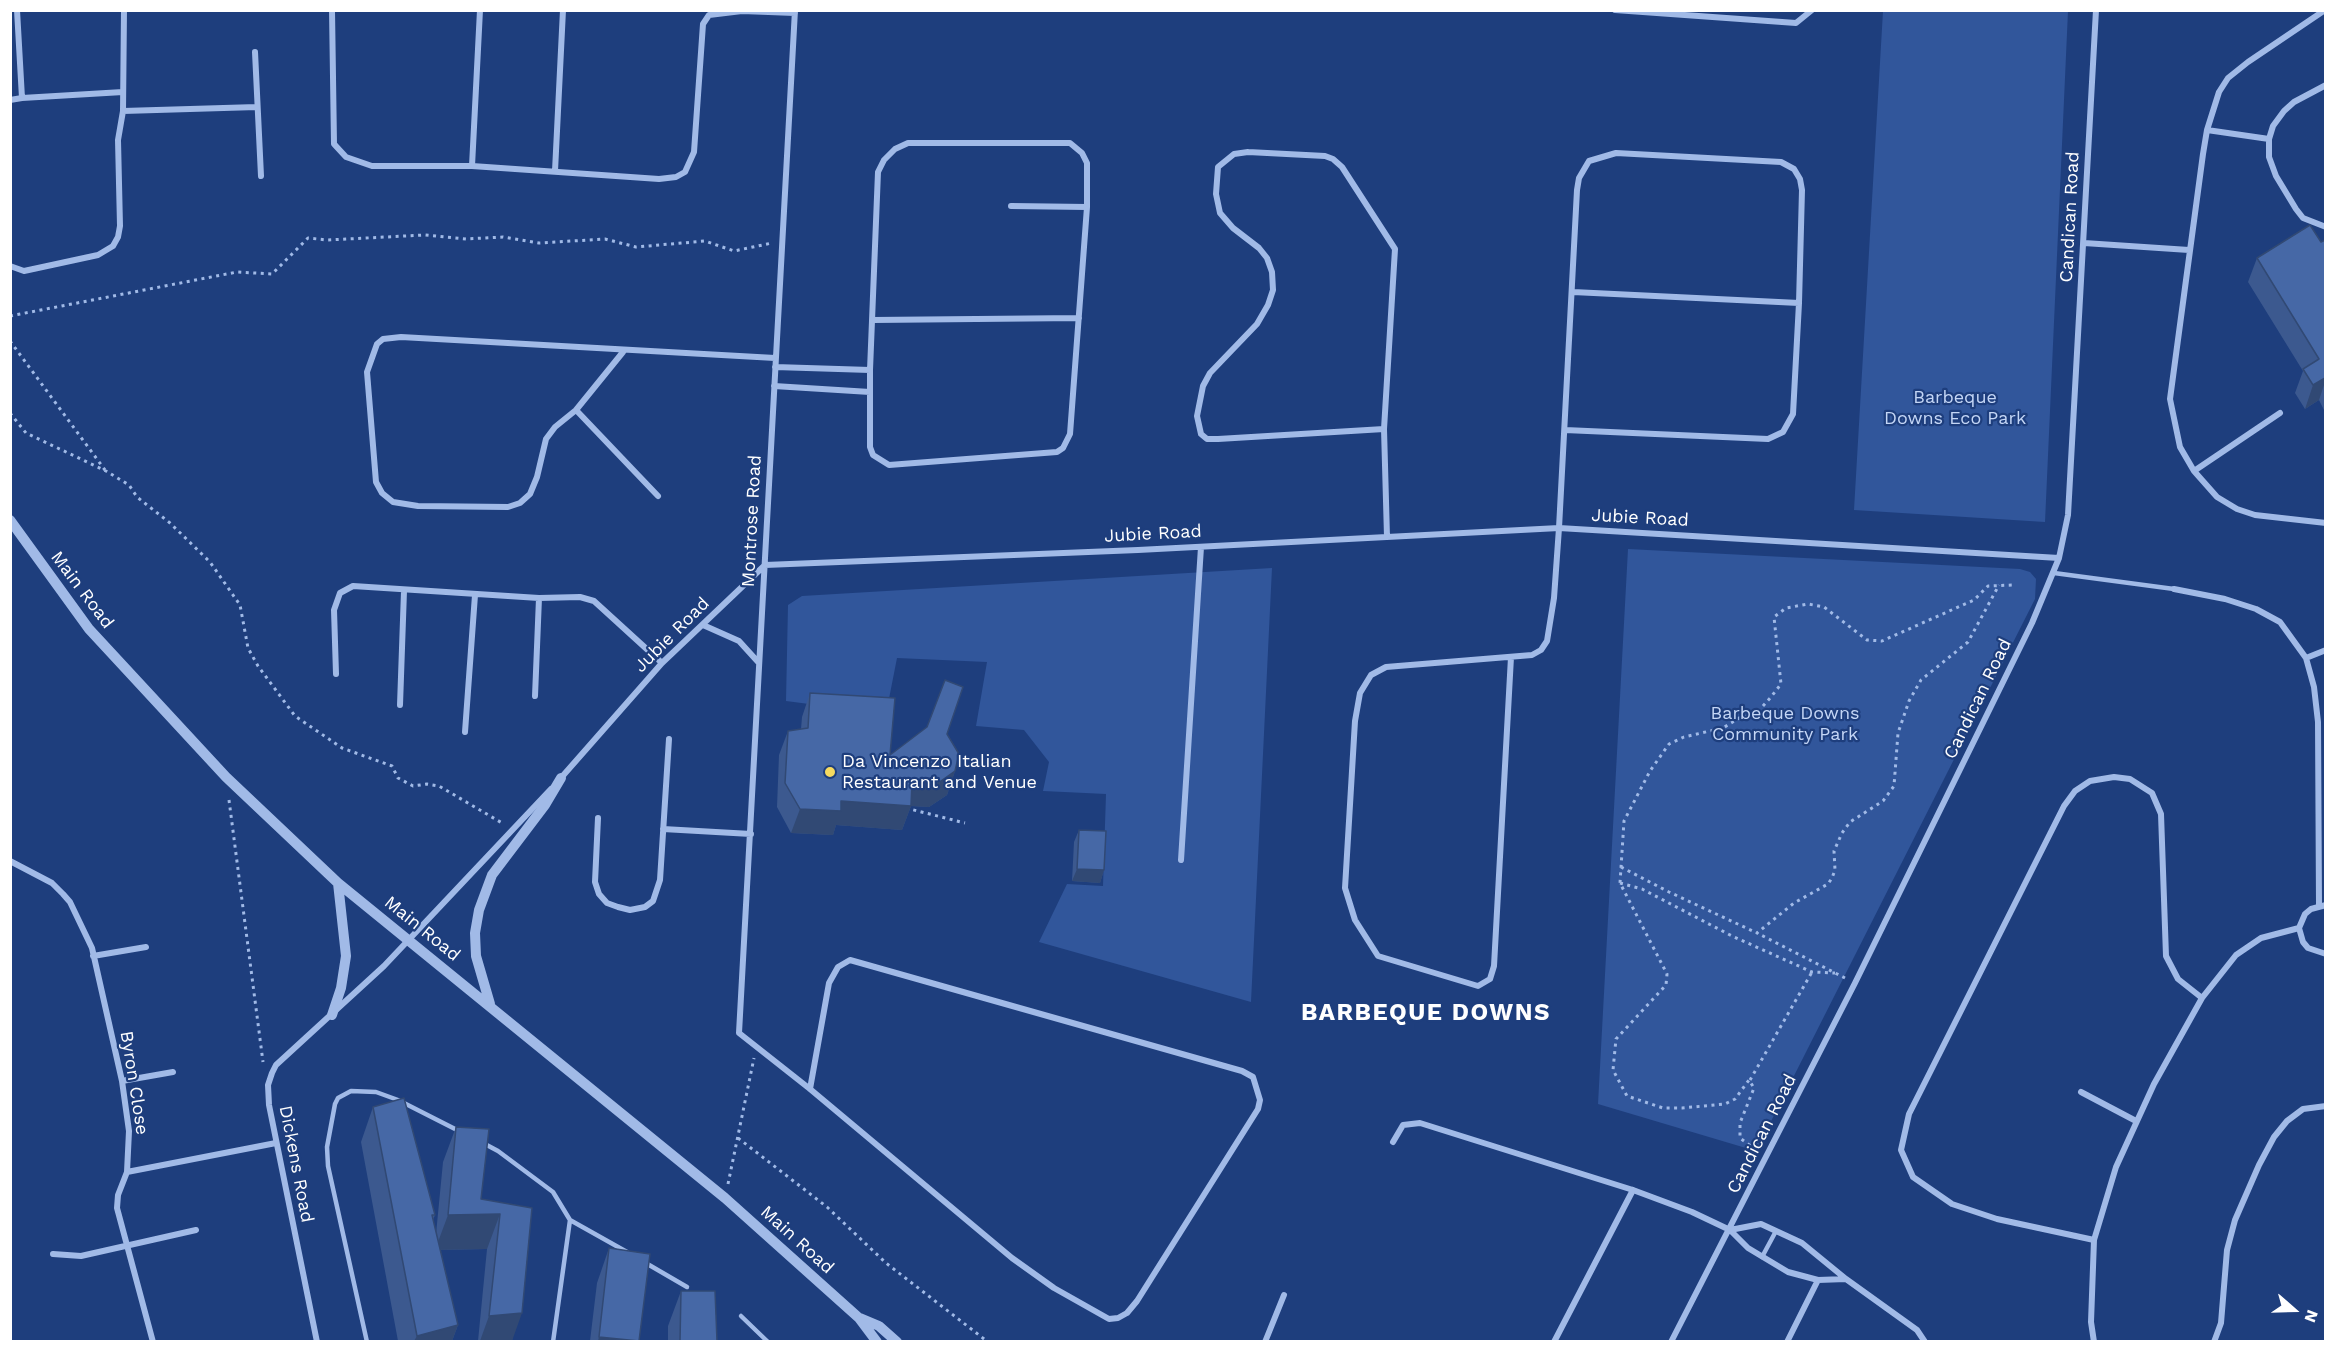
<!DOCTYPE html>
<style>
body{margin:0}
#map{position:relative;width:2336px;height:1352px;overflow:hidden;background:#1e3e7d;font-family:"Work Sans",sans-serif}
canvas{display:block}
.frame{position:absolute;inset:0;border:12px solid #fff;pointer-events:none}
.north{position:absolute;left:2264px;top:1280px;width:60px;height:60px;-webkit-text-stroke:4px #1e3e7d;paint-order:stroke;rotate:110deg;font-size:16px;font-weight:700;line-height:24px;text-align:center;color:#fff}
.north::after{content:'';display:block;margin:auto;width:21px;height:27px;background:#fff;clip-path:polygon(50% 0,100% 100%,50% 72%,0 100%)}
</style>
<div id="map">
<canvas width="2336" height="1352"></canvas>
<div class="frame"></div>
<div class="north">N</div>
</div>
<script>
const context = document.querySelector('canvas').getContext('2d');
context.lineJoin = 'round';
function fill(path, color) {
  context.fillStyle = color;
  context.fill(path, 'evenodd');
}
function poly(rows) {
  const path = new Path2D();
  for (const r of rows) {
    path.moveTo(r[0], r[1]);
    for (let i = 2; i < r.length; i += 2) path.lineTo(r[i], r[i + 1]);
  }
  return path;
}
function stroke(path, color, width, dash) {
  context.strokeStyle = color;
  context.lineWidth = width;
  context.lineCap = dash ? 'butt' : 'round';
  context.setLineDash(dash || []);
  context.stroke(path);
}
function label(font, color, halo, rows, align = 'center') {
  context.font = font + ' "Work Sans",sans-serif';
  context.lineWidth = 4.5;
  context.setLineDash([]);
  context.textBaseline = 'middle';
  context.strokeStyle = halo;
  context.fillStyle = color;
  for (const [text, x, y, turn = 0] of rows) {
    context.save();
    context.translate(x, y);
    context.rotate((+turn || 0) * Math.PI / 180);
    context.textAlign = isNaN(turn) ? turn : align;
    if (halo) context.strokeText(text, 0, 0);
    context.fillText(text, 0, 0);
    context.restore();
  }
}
const green = poly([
 [1883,11,2068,11,2045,522,1854,510],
 [1628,549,2020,569,2030,572,2036,579,2035,599,1756,1151,1598,1104],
 [1272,568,1251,1002,1039,942,1067,884,1103,886,1106,794,1043,791,1049,762,1024,730,976,726,987,662,897,658,886,714,786,701,788,605,802,596]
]);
const path = poly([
 [10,316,237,272,272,274,308,238,327,240,425,235,466,239,503,237,539,243,605,239,636,247,705,241,734,251,772,243],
 [10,341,105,470],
 [10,413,26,433,106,471,129,485,137,497,170,523,210,562,240,605,248,648,258,666,295,716,342,748,392,766,398,778,413,786,427,784,439,786,502,823],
 [229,800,263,1062],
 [906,808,965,823],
 [1621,867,1669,892,1757,933],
 [1620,883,1642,889,1732,936,1812,972,1835,973],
 [1845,978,1757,933,1794,903,1828,884,1832,878,1835,870,1834,851,1842,833,1850,822,1883,801,1894,786,1898,733,1909,701,1921,680,1968,642,1999,585],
 [1750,1080,1812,972],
 [738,1138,827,1207,886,1263,988,1342],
 [1756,1150,1740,1138,1740,1123,1754,1088,1749,1080,1735,1099,1725,1104,1682,1108,1663,1108,1627,1096,1613,1070,1616,1039,1666,985,1667,974,1620,883,1624,821,1650,771,1669,744,1684,737,1723,728,1739,718,1755,715,1771,697,1781,684,1774,617,1786,608,1808,604,1824,607,1867,640,1882,641,1974,600,1988,586,2012,585],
 [728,1184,754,1058]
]);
const service = poly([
 [2054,573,2174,589],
 [483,1143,498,1151,553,1192,570,1220,627,1252],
 [1762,1257,1776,1231],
 [644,1262,687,1287],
 [741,1316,768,1342],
 [367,1342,328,1166,327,1147,335,1104,338,1098,351,1091,376,1092,398,1100,459,1131],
 [553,1342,570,1220]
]);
const minor = poly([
 [17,10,22,98,123,92],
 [332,10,334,144,346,157,372,166,472,166,659,179,676,177,685,172,694,152,703,24,709,15,742,11,795,13],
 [795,10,739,1033,810,1089,1012,1258,1054,1288,1109,1319,1118,1318,1127,1313,1137,1301,1258,1109,1260,1100,1253,1077,1242,1071,850,960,838,967,829,983,810,1089],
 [1615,10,1796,23,1812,10],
 [2325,10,2248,62,2228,78,2219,92,2207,130,2203,154,2170,399,2180,447,2194,471,2217,497,2237,509,2255,515,2326,523],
 [255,52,261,176],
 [2326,85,2294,102,2284,111,2273,126,2269,139,2269,157,2276,176,2296,209,2303,218,2326,227],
 [10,100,22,98],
 [123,111,257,107],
 [2207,130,2269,139],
 [908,143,1070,143,1082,153,1087,163,1087,207,1070,434,1063,448,1057,452,889,465,873,455,870,447,870,370,878,172,884,160,895,149,908,143],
 [1248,152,1325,156,1333,159,1342,167,1395,249,1384,429,1218,439,1207,439,1201,434,1197,416,1203,386,1210,373,1257,324,1268,305,1273,290,1272,272,1267,258,1259,248,1233,228,1220,213,1216,194,1218,167,1234,154,1248,152],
 [472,166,480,10],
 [555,171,563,10],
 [1011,206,1087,207],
 [2084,243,2189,250],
 [10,266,24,271,98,255,113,246,118,237,120,226,118,140,123,111,124,10],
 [1573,292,1799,303],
 [873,320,1079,318],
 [623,352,576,410,555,427,546,439,537,477,530,494,520,503,508,507,418,506,393,502,382,493,376,482,367,372,377,344,383,339,401,337,775,358],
 [775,367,870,370],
 [774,386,870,392],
 [576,410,658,496],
 [1384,429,1387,537],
 [2194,471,2280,413],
 [2174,589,2225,599,2256,609,2280,622,2306,658,2314,687,2318,722,2319,906],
 [703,625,739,641,759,663],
 [1511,657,1494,966,1490,979,1478,986,1378,956,1355,920,1345,888,1355,721,1360,693,1371,675,1386,667,1532,655,1541,650,1547,641,1554,598,1559,528,1577,190,1579,178,1589,161,1616,153,1781,162,1794,169,1800,179,1802,190,1799,303,1793,414,1783,432,1768,439,1565,430],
 [2306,658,2326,650],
 [336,674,334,610,340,593,353,586,539,598,580,597,594,601,662,663],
 [535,696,539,598],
 [400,705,404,591],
 [465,732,475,595],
 [560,779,662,663,765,565,1138,550,1559,528,2059,558],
 [598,818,595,882,599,894,607,903,618,907,630,910,645,907,653,901,660,880,669,739],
 [663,829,751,834],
 [1181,860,1201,547],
 [10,861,52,883,63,894,70,902,92,948,122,1081,129,1131,127,1172,118,1195,117,1208,153,1342],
 [2326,905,2311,909,2305,914,2299,928,2303,942,2308,948,2326,954],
 [93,956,146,947],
 [122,1081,173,1072],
 [2081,1092,2136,1121],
 [1393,1142,1403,1125,1420,1123,1633,1190,1692,1212,1730,1230,1748,1248,1788,1272,1818,1280,1846,1279],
 [127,1172,276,1143],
 [1730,1230,1761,1224,1802,1243,1846,1279,1917,1330,1925,1342],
 [2094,1240,1997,1219,1952,1204,1913,1177,1901,1150,1909,1114,2064,806,2075,791,2090,781,2114,777,2130,779,2152,793,2161,814,2166,956,2178,979,2202,998],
 [53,1254,81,1256,196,1230],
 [317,1342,269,1105,268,1085,272,1073,276,1065,384,966,551,789],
 [1265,1342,1284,1295],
 [1554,1342,1633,1190],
 [1671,1342,1855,983,2032,623,2059,558,2068,515,2096,10],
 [1787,1342,1818,1280],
 [2094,1342,2091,1322,2094,1240,2116,1167,2154,1084,2202,998,2236,955,2261,938,2299,928],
 [2214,1342,2221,1323,2227,1250,2235,1220,2259,1165,2274,1137,2287,1121,2303,1109,2326,1106]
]);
const tertiary = poly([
 [10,520,89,629,226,777,338,883,725,1198,859,1318,877,1342],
 [490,1004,476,956,475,933,479,910,492,875,545,805,561,778],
 [332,1015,341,988,346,956,338,883],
 [860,1318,879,1326,897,1342]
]);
const wall = poly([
 [2325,240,2325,412,2319,400,2305,409,2295,393,2303,371,2248,282,2257,258,2321,242],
 [810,693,890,755,927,727,947,734,955,771,947,795,929,807,911,806,902,830,836,825,833,835,791,833,777,807,779,755,788,731,801,729,802,717],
 [1079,830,1104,870,1100,883,1072,881,1074,842],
 [373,1107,435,1215,433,1220,436,1234,443,1162,456,1127,481,1199,532,1208,512,1341,478,1341,487,1249,440,1250,458,1325,452,1341,398,1341,361,1142],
 [609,1248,639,1341,590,1341,597,1283],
 [681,1291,717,1341,668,1341,668,1326]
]);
const shadedWall = poly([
 [2325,378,2325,382,2319,400,2305,409,2313,385],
 [955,771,947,795,929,807,911,806,902,830,836,825,833,835,791,833,800,809,841,801],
 [1077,869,1104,870,1100,883,1072,881],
 [500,1214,487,1249,435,1250,448,1215],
 [522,1313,512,1341,480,1341,489,1316],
 [458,1325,452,1341,414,1341,417,1336],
 [599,1337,632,1341,598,1341]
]);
const building = poly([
 [2310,225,2321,242,2325,240,2325,378,2313,385,2303,369,2319,359,2257,258,2310,225],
 [945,680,963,687,947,734,959,754,955,771,938,783,912,782,911,806,841,801,841,811,800,809,785,783,788,731,808,728,810,693,895,698,890,755,927,727,945,680],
 [1079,830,1106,831,1104,870,1077,869,1079,830],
 [404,1098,435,1215,432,1215,458,1325,417,1336,373,1107,404,1098],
 [456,1127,489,1129,481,1199,532,1208,522,1313,489,1316,500,1214,448,1215,456,1127],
 [609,1248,650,1254,639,1341,599,1337,609,1248],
 [681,1291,715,1291,717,1341,680,1341,681,1291]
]);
const markers = [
 [830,772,6,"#f6da60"]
];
const streetNames = [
 ["Candican Road",2070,217,-87],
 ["Jubie Road",1640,518,3],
 ["Montrose Road",752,521,-87],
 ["Jubie Road",1153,534,-3],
 ["Main Road",82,590,53],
 ["Jubie Road",672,635,-45],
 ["Candican Road",1978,699,-64],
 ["Main Road",422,929,39],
 ["Byron Close",134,1083,81],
 ["Candican Road",1762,1134,-63],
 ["Dickens Road",296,1164,79],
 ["Main Road",797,1240,42]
];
const parkNames = [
 ["Barbeque",1955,398],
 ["Downs Eco Park",1955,419],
 ["Barbeque Downs",1785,714],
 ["Community Park",1785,735]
];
const poiNames = [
 ["Da Vincenzo Italian",842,762],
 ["Restaurant and Venue",842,783]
];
const districtNames = [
 ["BARBEQUE DOWNS",1426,1013]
];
fill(green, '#31569b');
stroke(path, '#a1bae7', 3, [3, 4.5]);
stroke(service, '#a1bae7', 4.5);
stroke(minor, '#a1bae7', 6);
stroke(tertiary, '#a1bae7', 10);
fill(wall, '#3c598f');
fill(shadedWall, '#314974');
fill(building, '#4668a6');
stroke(building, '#314974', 1.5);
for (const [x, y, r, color] of markers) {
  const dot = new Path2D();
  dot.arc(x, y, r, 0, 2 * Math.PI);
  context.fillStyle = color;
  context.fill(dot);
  stroke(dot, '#1e3e7d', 2);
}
label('18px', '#fff', '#1e3e7d', streetNames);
label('18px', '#c4d6f6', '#1e3e7d', parkNames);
label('18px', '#fff', '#1e3e7d', poiNames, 'left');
context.letterSpacing = '1.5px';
label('bold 24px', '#fff', '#1e3e7d', districtNames);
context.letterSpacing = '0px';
</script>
